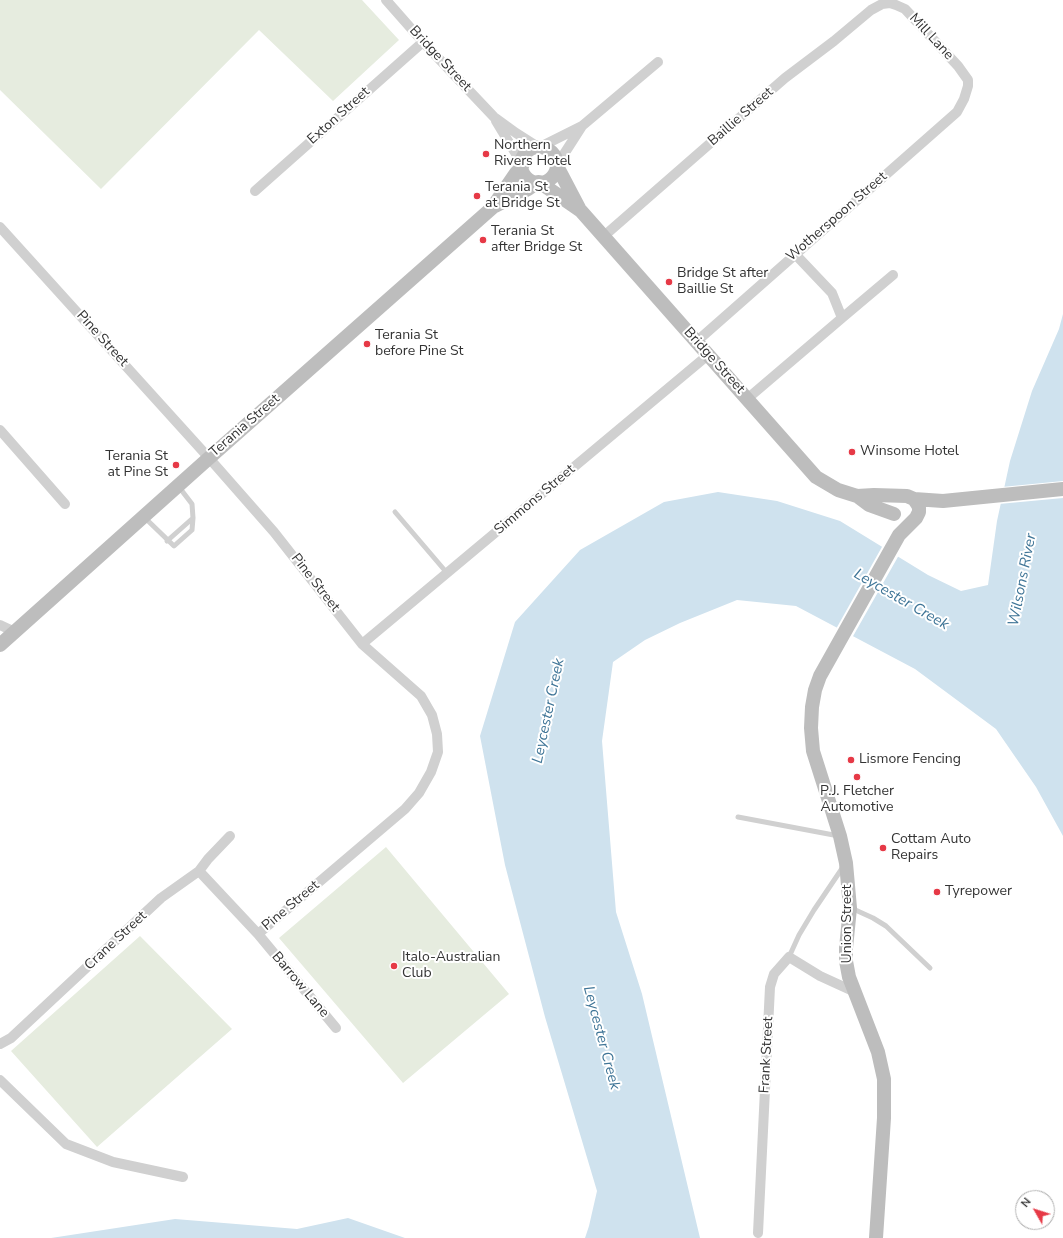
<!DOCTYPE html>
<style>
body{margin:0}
#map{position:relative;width:1063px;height:1238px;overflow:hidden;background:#fff;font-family:"Nunito Sans",sans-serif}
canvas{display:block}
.north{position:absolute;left:1015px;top:1190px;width:40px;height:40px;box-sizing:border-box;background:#fff;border:1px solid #adadad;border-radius:50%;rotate:309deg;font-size:11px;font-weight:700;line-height:16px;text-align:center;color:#333}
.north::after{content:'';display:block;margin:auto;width:14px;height:18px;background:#e63946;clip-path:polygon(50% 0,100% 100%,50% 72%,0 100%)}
</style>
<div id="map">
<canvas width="1063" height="1238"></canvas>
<div class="north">N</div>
</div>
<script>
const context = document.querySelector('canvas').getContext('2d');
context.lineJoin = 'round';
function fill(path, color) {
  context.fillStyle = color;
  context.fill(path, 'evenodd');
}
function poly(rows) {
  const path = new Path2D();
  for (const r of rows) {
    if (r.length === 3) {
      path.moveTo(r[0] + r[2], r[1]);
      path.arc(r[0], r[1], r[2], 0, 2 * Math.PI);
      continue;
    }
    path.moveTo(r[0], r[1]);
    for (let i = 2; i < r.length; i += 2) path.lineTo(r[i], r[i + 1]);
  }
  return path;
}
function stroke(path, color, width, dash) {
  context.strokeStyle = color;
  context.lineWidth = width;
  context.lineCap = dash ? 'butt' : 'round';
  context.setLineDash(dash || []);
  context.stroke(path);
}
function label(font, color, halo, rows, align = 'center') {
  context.font = font + ' "Nunito Sans",sans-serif';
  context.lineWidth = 4;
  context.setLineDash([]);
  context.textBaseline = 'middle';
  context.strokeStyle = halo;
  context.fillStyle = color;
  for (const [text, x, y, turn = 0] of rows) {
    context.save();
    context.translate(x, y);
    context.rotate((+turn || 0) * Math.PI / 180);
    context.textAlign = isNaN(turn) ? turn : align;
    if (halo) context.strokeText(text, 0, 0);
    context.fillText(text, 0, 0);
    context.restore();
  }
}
const green = poly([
 [0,0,362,0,399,40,333,101,259,30,101,189,0,90],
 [386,847,509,994,403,1083,279,938],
 [140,936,232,1029,97,1147,11,1051]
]);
const water = poly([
 [1063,314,1063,836,1036,787,996,729,915,669,796,606,737,600,680,623,645,640,613,662,602,741,616,912,642,994,700,1238,585,1238,589,1226,597,1191,545,1017,505,865,480,736,515,622,580,550,664,502,718,492,777,501,840,521,928,575,961,591,988,585,997,521,1010,461,1032,391,1059,329],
 [348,1218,405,1238,51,1238,175,1219,297,1229]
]);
const pier = poly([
 [1063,481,1063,498,999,504,1002,487],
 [883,545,899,555,852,638,836,629]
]);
const service = poly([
 [395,512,447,573],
 [144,517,174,546,192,530,193,518,192,504,179,487],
 [167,541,193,518],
 [738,817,839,836],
 [851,908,873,918,886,926,930,968],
 [789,957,799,935,814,910,843,867]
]);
const minor = poly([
 [386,0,423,42,494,117,516,133,538,147],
 [496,121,522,164],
 [540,147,582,126,658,62],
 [557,165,582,126],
 [255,191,423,42],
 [0,227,209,458,274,532,362,644,421,696,432,715,437,734,438,752,431,772,419,793,405,809,258,934],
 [604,236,785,78,834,41,871,10,882,4,890,3,896,5,905,9,958,66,968,80,968,86,964,99,957,112,696,342],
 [842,318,893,275],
 [747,399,842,318,832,293,795,254],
 [0,430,65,504],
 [0,625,15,632],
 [362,644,708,355],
 [199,871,258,934,336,1028],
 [0,1044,11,1038,161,898,199,871,208,859,230,836],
 [0,1080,66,1144,113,1162,183,1177],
 [758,1233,770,987,774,974,789,957,820,976,855,992]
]);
const secondary = poly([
 [539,165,18],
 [557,166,579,208],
 [539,182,581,211,816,477,838,490,857,496,869,505,894,514],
 [495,206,528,189,538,182],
 [857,496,874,495,907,496,914,499,918,505,919,508,919,512,916,518,899,535,820,676,815,690,812,707,811,728,813,751,840,836,846,863,850,908,846,948,846,961,849,977,878,1052,884,1079,884,1118,876,1238],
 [914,499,943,501,1063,489],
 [0,645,209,458,492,208,516,173,522,167]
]);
const markers = [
 [486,154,4,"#e63946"],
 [477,196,4,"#e63946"],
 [483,240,4,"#e63946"],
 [669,282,4,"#e63946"],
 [367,344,4,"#e63946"],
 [852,452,4,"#e63946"],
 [176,465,4,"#e63946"],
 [851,760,4,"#e63946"],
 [857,777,4,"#e63946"],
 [883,848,4,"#e63946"],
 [937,892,4,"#e63946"],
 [394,966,4,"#e63946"]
];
const streetNames = [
 ["Mill Lane",931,37,47],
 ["Bridge Street",440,59,47],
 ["Exton Street",339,116,-42],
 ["Baillie Street",741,117,-41],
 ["Wotherspoon Street",837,217,-41],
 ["Pine Street",102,339,48],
 ["Bridge Street",714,361,48],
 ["Terania Street",245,426,-41],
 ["Simmons Street",535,500,-40],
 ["Pine Street",315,583,52],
 ["Pine Street",291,906,-40],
 ["Union Street",848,924,-90],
 ["Crane Street",116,941,-43],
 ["Barrow Lane",300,985,50],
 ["Frank Street",767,1055,-87]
];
const poiNames = [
 ["Northern",494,146],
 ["Rivers Hotel",494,162],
 ["Terania St",485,188],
 ["at Bridge St",485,204],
 ["Terania St",491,232],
 ["after Bridge St",491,248],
 ["Bridge St after",677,274],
 ["Baillie St",677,290],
 ["Terania St",375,336],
 ["before Pine St",375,352],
 ["Winsome Hotel",860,452],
 ["Terania St",168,457,"right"],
 ["at Pine St",168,473,"right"],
 ["Lismore Fencing",859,760],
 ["P.J. Fletcher",857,792,"center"],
 ["Automotive",857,808,"center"],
 ["Cottam Auto",891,840],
 ["Repairs",891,856],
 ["Tyrepower",945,892],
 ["Italo-Australian",402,958],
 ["Club",402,974]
];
const waterNames = [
 ["Wilsons River",1023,580,-79],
 ["Leycester Creek",901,600,30],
 ["Leycester Creek",549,711,-78],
 ["Leycester Creek",601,1038,75]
];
fill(green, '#e6ecdf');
fill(water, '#cfe2ee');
fill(pier, '#fff');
stroke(service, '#d0d0d0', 5);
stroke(minor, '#d0d0d0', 10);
stroke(secondary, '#bdbdbd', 14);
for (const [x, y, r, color] of markers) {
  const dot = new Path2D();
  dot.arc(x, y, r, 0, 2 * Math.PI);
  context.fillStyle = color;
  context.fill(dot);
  stroke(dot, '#fff', 1.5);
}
label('14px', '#333', '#fff', streetNames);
label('14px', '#333', '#fff', poiNames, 'left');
label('italic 15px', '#3f7597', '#fff', waterNames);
</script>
